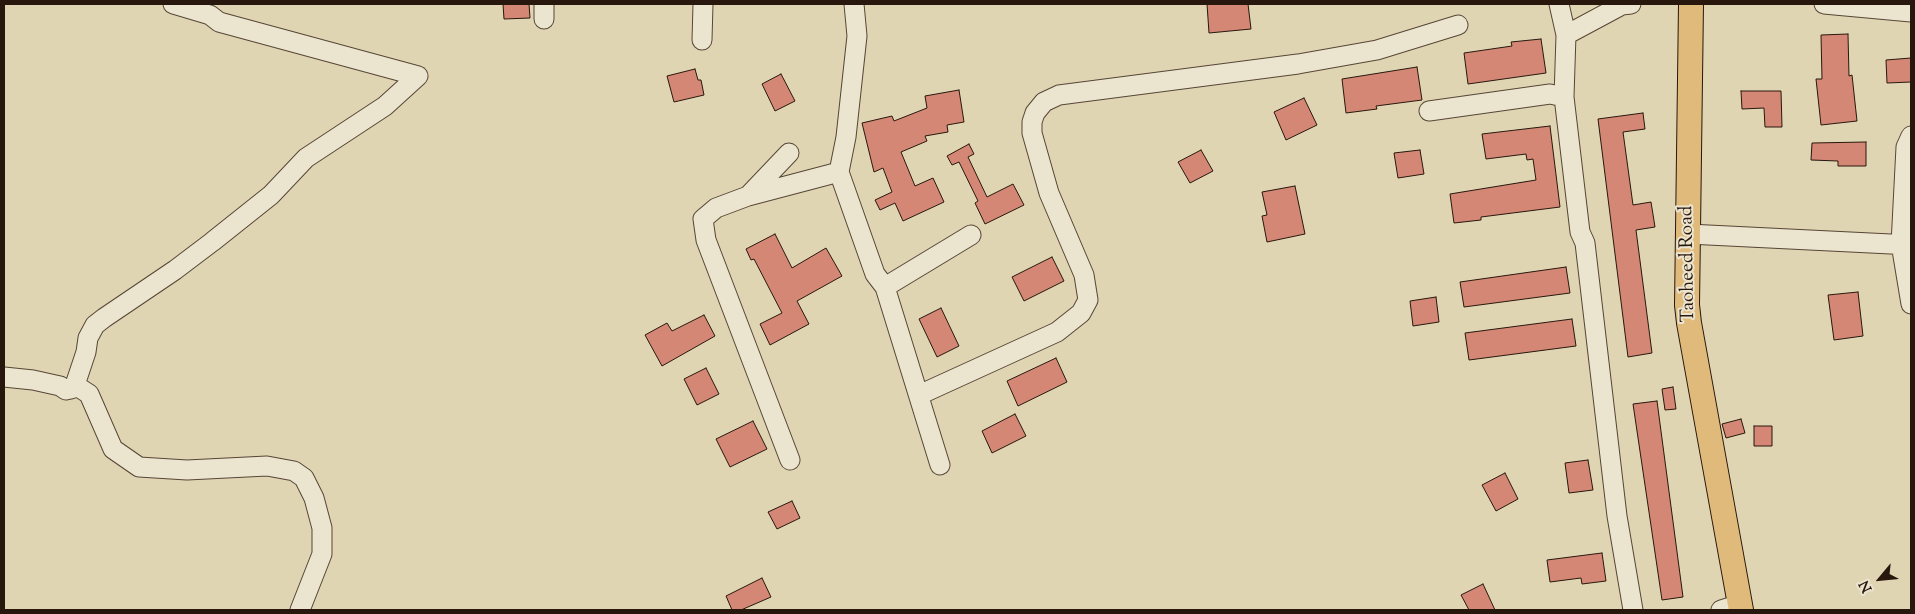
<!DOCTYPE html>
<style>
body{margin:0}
#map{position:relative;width:1915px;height:614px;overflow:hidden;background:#e0d5b3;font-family:"Sorts Mill Goudy",serif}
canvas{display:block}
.frame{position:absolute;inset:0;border:5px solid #28170d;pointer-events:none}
.north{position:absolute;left:1855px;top:554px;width:50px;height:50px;-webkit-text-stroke:4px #ebe4ce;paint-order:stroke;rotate:242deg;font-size:14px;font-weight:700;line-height:20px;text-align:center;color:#28170d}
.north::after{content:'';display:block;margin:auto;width:18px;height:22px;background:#28170d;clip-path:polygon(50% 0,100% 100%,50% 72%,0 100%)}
</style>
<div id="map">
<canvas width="1915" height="614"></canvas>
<div class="frame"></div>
<div class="north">N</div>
</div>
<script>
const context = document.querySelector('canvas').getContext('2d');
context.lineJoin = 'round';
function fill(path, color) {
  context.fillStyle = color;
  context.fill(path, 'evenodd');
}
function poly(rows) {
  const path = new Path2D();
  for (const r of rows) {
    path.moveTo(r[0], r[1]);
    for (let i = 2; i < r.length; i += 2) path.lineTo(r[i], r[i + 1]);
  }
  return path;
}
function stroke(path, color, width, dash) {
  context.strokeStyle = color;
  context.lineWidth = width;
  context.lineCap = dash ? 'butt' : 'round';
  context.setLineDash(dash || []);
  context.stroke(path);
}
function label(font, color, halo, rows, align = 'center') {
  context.font = font + ' "Sorts Mill Goudy",serif';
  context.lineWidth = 4;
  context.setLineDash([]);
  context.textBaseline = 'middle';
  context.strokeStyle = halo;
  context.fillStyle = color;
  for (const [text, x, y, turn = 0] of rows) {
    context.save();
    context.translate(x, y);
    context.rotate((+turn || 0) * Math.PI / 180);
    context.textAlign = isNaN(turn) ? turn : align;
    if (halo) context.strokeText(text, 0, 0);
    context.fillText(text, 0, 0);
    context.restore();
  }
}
const building = poly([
 [503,4,529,4,530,18,504,19,503,4],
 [1207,4,1248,4,1251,29,1209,33,1207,4],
 [1848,34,1849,76,1852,75,1857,121,1821,125,1816,79,1822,79,1821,35,1848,34],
 [1541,39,1546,73,1468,84,1464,53,1512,46,1511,42,1541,39],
 [1911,58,1911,82,1887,83,1886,60,1911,58],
 [1417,67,1422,100,1376,106,1377,109,1346,113,1342,79,1417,67],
 [695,69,698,80,701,80,704,95,674,102,667,76,695,69],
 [781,74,795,101,775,111,762,84,781,74],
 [959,90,964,122,947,125,948,132,925,136,927,141,901,152,915,186,933,178,944,202,903,221,895,203,880,210,875,200,892,192,883,168,874,172,862,123,892,116,894,121,927,108,925,96,959,90],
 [1741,91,1781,91,1782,127,1765,127,1764,108,1742,109,1741,91],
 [1304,98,1317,125,1286,140,1274,112,1304,98],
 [1643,113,1645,129,1623,132,1633,205,1651,202,1655,227,1636,230,1652,353,1628,357,1598,119,1643,113],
 [1550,126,1560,207,1481,217,1481,220,1454,223,1450,194,1536,180,1533,159,1527,160,1526,154,1486,159,1482,134,1550,126],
 [1866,142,1866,166,1838,166,1838,161,1811,160,1812,143,1866,142],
 [969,144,974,154,968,157,987,197,1013,184,1024,205,985,224,975,203,978,201,959,162,952,165,947,156,969,144],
 [1201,150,1213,171,1190,183,1178,162,1201,150],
 [1420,150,1424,174,1398,178,1394,153,1420,150],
 [1295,186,1305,234,1267,242,1262,216,1267,215,1262,192,1295,186],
 [775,234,792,268,826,248,842,276,797,301,809,324,770,345,760,324,782,313,754,259,751,260,746,249,775,234],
 [1052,257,1064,281,1024,301,1012,277,1052,257],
 [1566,267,1570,293,1464,307,1460,282,1566,267],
 [1858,292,1863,336,1834,340,1828,295,1858,292],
 [1436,297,1439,322,1413,326,1410,301,1436,297],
 [941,308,959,346,937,357,919,319,941,308],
 [704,315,715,336,662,366,645,335,667,323,672,331,704,315],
 [1572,319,1576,346,1469,360,1465,333,1572,319],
 [1056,358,1067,382,1018,406,1007,381,1056,358],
 [706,368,719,394,697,405,684,379,706,368],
 [1673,387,1676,409,1665,410,1662,389,1673,387],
 [1657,401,1683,597,1662,600,1633,404,1657,401],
 [1015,414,1026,436,992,453,982,431,1015,414],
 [1741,419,1745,433,1726,438,1722,424,1741,419],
 [753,421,767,449,730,467,716,439,753,421],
 [1754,426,1772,426,1772,446,1754,446,1754,426],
 [1588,460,1593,490,1569,493,1565,463,1588,460],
 [1505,473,1518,499,1496,511,1482,485,1505,473],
 [792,501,800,518,777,529,768,512,792,501],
 [1602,553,1606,581,1582,584,1581,578,1550,582,1547,560,1602,553],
 [762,578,771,597,741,610,732,610,726,596,762,578],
 [1483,584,1495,610,1469,610,1461,595,1483,584]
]);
const minor = poly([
 [173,4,210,15,219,22,418,76],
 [854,4,857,36,846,137,839,172,875,274,885,287,940,465],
 [1559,4,1566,35],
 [1631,4,1622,5,1566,35,1564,97,1580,232,1585,243,1617,516,1633,610],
 [1824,4,1911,12],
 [544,19,544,4],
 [702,40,703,4],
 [1429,111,1550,94,1564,97],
 [1911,136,1906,147,1901,244,1911,304],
 [749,195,789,153],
 [1688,234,1911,245],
 [885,287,971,235],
 [4,377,33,380,60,386,66,390,71,389,75,385,86,352,88,338,95,325,104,318,175,270,212,242,271,195,306,158,385,106,418,76],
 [75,385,89,394,113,449,139,467,187,470,267,466,294,471,304,478,314,498,322,528,322,554,300,610],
 [919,395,1057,332,1081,313,1088,300,1084,275,1049,193,1032,133,1032,122,1035,113,1044,102,1059,95,1298,64,1377,50,1458,25],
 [790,460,706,240,703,219,716,208,748,196,839,172],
 [1721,610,1740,604]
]);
const major = poly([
 [1691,4,1687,305,1689,323,1741,610]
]);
const streetNames = [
 ["Taoheed Road",1689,264,-91]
];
fill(building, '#d38774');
stroke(building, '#28170d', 1);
stroke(minor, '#564636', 21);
stroke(major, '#28170d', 26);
stroke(minor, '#ebe4ce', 19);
stroke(major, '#e0ba7a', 24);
label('19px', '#28170d', '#ebe4ce', streetNames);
</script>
